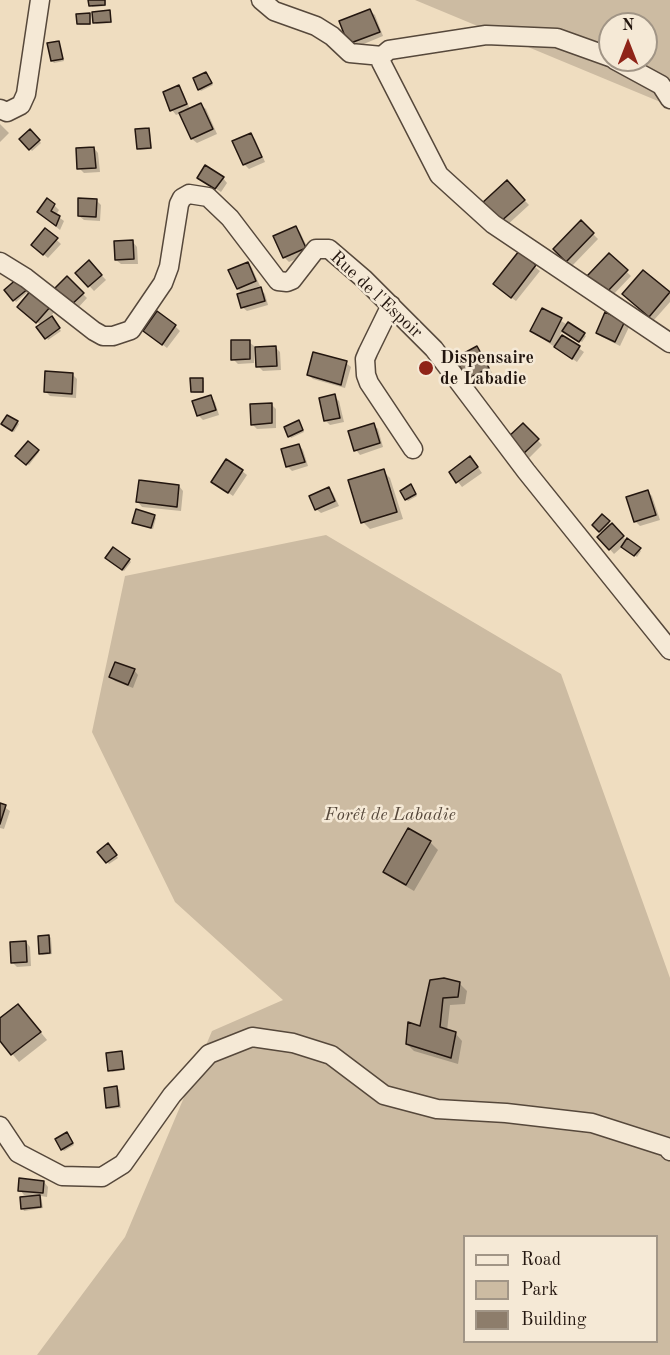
<!DOCTYPE html>
<meta charset="utf-8">
<style>
body{margin:0}
#map{position:relative;width:670px;height:1355px;overflow:hidden;background:#efddc0;font-family:"Old Standard TT",serif}
canvas{display:block}
.legend{position:absolute;left:463px;top:1235px;width:195px;height:108px;box-sizing:border-box;background:#f5e9d6;border:2px solid #a19586;margin:0;padding:8px 10px;list-style:none;font-size:18px;color:#23160f}
.legend li{display:flex;align-items:center;gap:12px;height:30px}
.legend b{width:30px;border:2px solid #a19586}
.north{position:absolute;left:598px;top:12px;width:60px;height:60px;box-sizing:border-box;background:#f5e9d6;border:2px solid #a19586;border-radius:50%;rotate:0deg;font-size:16px;font-weight:700;line-height:24px;text-align:center;color:#23160f}
.north::after{content:'';display:block;margin:auto;width:21px;height:27px;background:#8f2418;clip-path:polygon(50% 0,100% 100%,50% 72%,0 100%)}
</style>
<div id="map">
<canvas width="670" height="1355"></canvas>
<ul class="legend">
<li><b style="height:8px;background:#f5e9d6"></b>Road</li>
<li><b style="height:16px;background:#ccbba2"></b>Park</li>
<li><b style="height:16px;background:#8d7d6b"></b>Building</li>
</ul>
<div class="north">N</div>
</div>
<script>
const context = document.querySelector('canvas').getContext('2d');
context.lineJoin = 'round';
function fill(path, color) {
  context.fillStyle = color;
  context.fill(path, 'evenodd');
}
function poly(rows) {
  const path = new Path2D();
  for (const r of rows) {
    path.moveTo(r[0], r[1]);
    for (let i = 2; i < r.length; i += 2) path.lineTo(r[i], r[i + 1]);
  }
  return path;
}
function stroke(path, color, width, dash) {
  context.strokeStyle = color;
  context.lineWidth = width;
  context.lineCap = dash ? 'butt' : 'round';
  context.setLineDash(dash || []);
  context.stroke(path);
}
function label(font, color, halo, rows, align = 'center') {
  context.font = font + ' "Old Standard TT",serif';
  context.lineWidth = 5;
  context.setLineDash([]);
  context.textBaseline = 'middle';
  context.strokeStyle = halo;
  context.fillStyle = color;
  for (const [text, x, y, turn = 0] of rows) {
    context.save();
    context.translate(x, y);
    context.rotate((+turn || 0) * Math.PI / 180);
    context.textAlign = isNaN(turn) ? turn : align;
    if (halo) context.strokeText(text, 0, 0);
    context.fillText(text, 0, 0);
    context.restore();
  }
}
const green = poly([
 [415,0,670,0,670,106],
 [610,24,646,24,646,60,610,60],
 [326,535,561,674,670,978,670,1355,37,1355,125,1237,212,1031,283,1000,175,902,92,732,125,576],
 [464,1236,656,1236,656,1342,464,1342]
]);
const shadow = poly([
 [90,0,106,0,106,6,92,7],
 [370,11,375,15,383,36,354,48,350,43],
 [109,12,112,23,96,24,95,22],
 [89,15,91,25,80,25,78,23],
 [59,42,64,61,54,63,52,61],
 [206,73,213,85,201,91,199,89],
 [178,87,183,92,190,109,201,105,206,109,217,134,197,143,192,139,181,113,176,115,172,110],
 [0,124,9,133,0,142],
 [149,129,150,131,152,149,140,150,138,148],
 [30,131,41,143,32,151,21,139],
 [250,135,255,139,265,162,249,169,244,164],
 [94,148,98,153,100,172,84,173,79,168],
 [223,178,227,183,221,192,201,179],
 [507,182,529,205,505,227,484,204],
 [96,200,101,205,100,221,84,220,79,216],
 [54,205,59,210,56,215,64,221,60,230,43,216],
 [581,222,598,239,572,266,555,249],
 [296,228,300,232,310,253,289,262,284,257],
 [46,230,61,244,48,258,37,249],
 [133,242,137,247,138,264,121,264,116,260],
 [519,254,540,271,516,301,500,289],
 [609,255,631,276,611,297,589,276],
 [89,262,106,280,94,291,77,273],
 [248,263,252,268,260,286,249,290,250,292,260,289,265,294,268,305,247,311,242,307,243,294,238,289],
 [643,272,670,294,670,302,654,320,628,299],
 [19,279,29,291,16,302,6,290],
 [67,279,87,298,76,310,55,290],
 [33,291,55,311,50,317,61,331,48,340,41,325,24,311],
 [543,310,586,336,582,342,563,330,560,335,584,352,577,362,531,331],
 [624,322,629,327,620,346,602,337,597,333],
 [175,326,180,331,167,348,145,331],
 [249,342,254,346,254,363,238,364,233,359],
 [275,347,280,352,281,370,263,371,258,366],
 [477,348,482,353,492,373,473,383,468,378],
 [346,363,351,367,345,388,313,379,308,375],
 [73,375,77,379,76,398,50,396,45,391],
 [202,380,204,381,204,393,194,393,192,391],
 [334,396,339,401,344,422,330,425,325,420],
 [211,397,215,402,219,415,203,420,198,415],
 [271,404,276,409,276,428,257,429,252,424],
 [17,422,19,424,14,432,5,426],
 [301,424,304,432,291,438,290,436],
 [373,425,378,429,383,447,360,455,356,450],
 [523,425,542,445,528,459,508,439],
 [28,443,39,452,29,465,17,456],
 [299,445,303,450,308,466,292,471,288,467,283,450],
 [475,463,482,473,462,487,451,473],
 [242,471,247,475,233,496,213,482],
 [383,471,390,478,403,519,370,529,363,522],
 [179,486,183,491,181,511,142,507,138,502],
 [413,488,417,496,408,501,406,499],
 [329,489,333,493,339,506,321,513,316,509],
 [648,492,652,496,660,520,640,526,635,521],
 [154,516,156,518,153,529,133,522],
 [602,516,627,541,641,551,637,557,623,546,614,554,599,537,602,534,594,525],
 [109,560,129,560,131,562,124,571],
 [134,670,138,675,133,688,115,681,110,677],
 [0,804,10,811,4,829,0,828],
 [409,830,430,842,438,850,414,891,392,878,385,871],
 [108,845,118,858,109,864,99,852],
 [49,936,51,938,52,954,42,955,40,953],
 [26,942,30,947,31,966,17,967,12,962],
 [431,981,459,983,467,991,465,1004,450,1005,447,1031,455,1033,462,1041,458,1064,414,1051,407,1044,422,1028],
 [25,1013,47,1040,19,1062,0,1039,0,1020],
 [121,1053,123,1054,125,1070,112,1072,110,1070],
 [117,1088,119,1090,121,1108,109,1109,108,1107],
 [68,1136,74,1145,64,1151,62,1149],
 [44,1182,48,1187,47,1197,41,1196,43,1208,24,1211,23,1209,35,1196,24,1195,20,1190]
]);
const building = poly([
 [88,0,105,0,105,5,89,6,88,0],
 [370,9,380,32,348,44,339,21,370,9],
 [110,10,111,22,93,23,92,12,110,10],
 [90,13,90,24,77,24,76,14,90,13],
 [59,41,63,59,51,61,47,43,59,41],
 [206,72,212,83,198,90,193,78,206,72],
 [179,85,187,104,170,111,163,92,179,85],
 [201,103,213,129,191,139,179,113,201,103],
 [149,128,151,148,137,149,135,129,149,128],
 [30,129,40,140,29,150,19,139,30,129],
 [251,133,262,157,243,165,232,141,251,133],
 [94,147,96,168,77,169,76,148,94,147],
 [205,165,224,177,215,189,197,178,205,165],
 [507,180,525,200,499,223,481,204,507,180],
 [47,198,55,204,51,211,60,216,56,226,37,212,47,198],
 [78,198,97,199,96,217,78,216,78,198],
 [581,220,594,233,566,262,553,249,581,220],
 [296,226,306,248,283,258,273,236,296,226],
 [45,228,58,238,43,255,31,245,45,228],
 [133,240,134,259,115,260,114,241,133,240],
 [519,251,536,265,511,298,493,284,519,251],
 [609,253,628,270,605,294,587,276,609,253],
 [89,260,102,275,88,287,75,273,89,260],
 [248,262,256,281,237,289,228,270,248,262],
 [643,270,670,292,649,317,622,294,643,270],
 [67,276,84,293,70,306,53,290,67,276],
 [19,277,29,288,13,301,4,290,19,277],
 [261,287,265,301,241,308,237,294,261,287],
 [32,289,51,306,36,323,17,307,32,289],
 [542,308,562,318,550,342,530,331,542,308],
 [157,311,176,325,162,345,143,331,157,311],
 [605,312,625,321,615,342,596,333,605,312],
 [52,316,60,328,45,339,36,327,52,316],
 [568,322,585,333,579,342,562,331,568,322],
 [562,335,580,346,572,359,554,347,562,335],
 [231,340,250,340,250,359,231,360,231,340],
 [276,346,277,366,256,367,255,347,276,346],
 [477,346,489,368,467,379,455,358,477,346],
 [313,352,347,361,341,385,307,375,313,352],
 [45,371,73,373,72,394,44,392,45,371],
 [190,378,203,378,203,392,191,392,190,378],
 [335,394,340,418,324,421,319,398,335,394],
 [211,395,216,410,197,416,192,401,211,395],
 [272,403,272,423,251,425,250,404,272,403],
 [7,415,18,421,12,431,1,424,7,415],
 [299,420,303,430,288,437,284,427,299,420],
 [374,423,380,443,354,451,348,431,374,423],
 [523,423,539,439,522,455,506,439,523,423],
 [28,441,39,450,26,465,15,456,28,441],
 [299,444,305,462,286,467,281,449,299,444],
 [470,456,478,467,456,483,449,472,470,456],
 [226,459,243,470,228,493,211,482,226,459],
 [384,469,397,512,361,523,348,480,384,469],
 [139,480,179,485,177,507,136,502,139,480],
 [411,484,416,494,405,500,400,491,411,484],
 [329,487,335,501,315,510,309,496,329,487],
 [648,490,656,515,634,522,626,497,648,490],
 [136,509,155,515,151,528,132,523,136,509],
 [602,514,610,521,599,532,592,525,602,514],
 [612,523,624,536,609,550,597,537,612,523],
 [627,538,641,548,634,556,621,547,627,538],
 [113,547,130,559,122,570,105,558,113,547],
 [115,662,135,669,128,685,109,677,115,662],
 [0,803,6,805,0,824,0,803],
 [408,828,431,841,406,885,383,872,408,828],
 [108,843,117,855,106,863,97,852,108,843],
 [49,935,50,953,39,954,38,936,49,935],
 [26,941,27,962,11,963,10,942,26,941],
 [444,978,460,982,458,997,443,998,440,1027,456,1032,451,1058,406,1044,408,1022,420,1026,430,980,444,978],
 [18,1004,41,1032,11,1055,0,1041,0,1018,18,1004],
 [122,1051,124,1069,108,1071,106,1053,122,1051],
 [117,1086,119,1106,106,1108,104,1088,117,1086],
 [67,1132,73,1143,61,1150,55,1139,67,1132],
 [19,1178,44,1181,43,1193,18,1191,19,1178],
 [40,1195,41,1207,21,1209,20,1197,40,1195]
]);
const street = poly([
 [261,0,274,11,316,26,332,36,350,53,382,56],
 [610,57,557,38,486,35,389,50,382,56,381,62,439,175,493,224,670,343],
 [615,60,661,85,670,99],
 [0,109,7,112,21,105,26,94,40,0],
 [0,262,26,278,94,331,103,336,113,336,131,330,163,283,169,267,179,204,182,198,189,194,208,197,230,218,278,281,287,282,292,280,316,249,329,249,364,279,434,349,526,471,670,650],
 [391,305,368,352,365,359,366,375,369,383,413,449],
 [0,1126,18,1153,62,1176,102,1177,123,1164,172,1095,209,1054,252,1037,293,1043,331,1055,384,1095,437,1109,506,1113,592,1123,667,1147,670,1151]
]);
const markers = [
 [426,368,8,"#8f2418"]
];
const streetNames = [
 ["Rue de l'Espoir",376,295,43]
];
const poiNames = [
 ["Dispensaire",440,358],
 ["de Labadie",440,379]
];
const parkNames = [
 ["Forêt de Labadie",390,815]
];
fill(green, '#ccbba2');
fill(shadow, '#0003');
fill(building, '#8d7d6b');
stroke(building, '#23160f', 1.5);
stroke(street, '#56483b', 21);
stroke(street, '#f5e9d6', 18);
for (const [x, y, r, color] of markers) {
  const dot = new Path2D();
  dot.arc(x, y, r, 0, 2 * Math.PI);
  context.fillStyle = color;
  context.fill(dot);
  stroke(dot, '#f5e9d6', 2);
}
label('18px', '#23160f', '#f5e9d6', streetNames);
label('bold 18px', '#23160f', '#f5e9d6', poiNames, 'left');
label('italic 18px', '#56483b', '#f5e9d6', parkNames);
</script>
